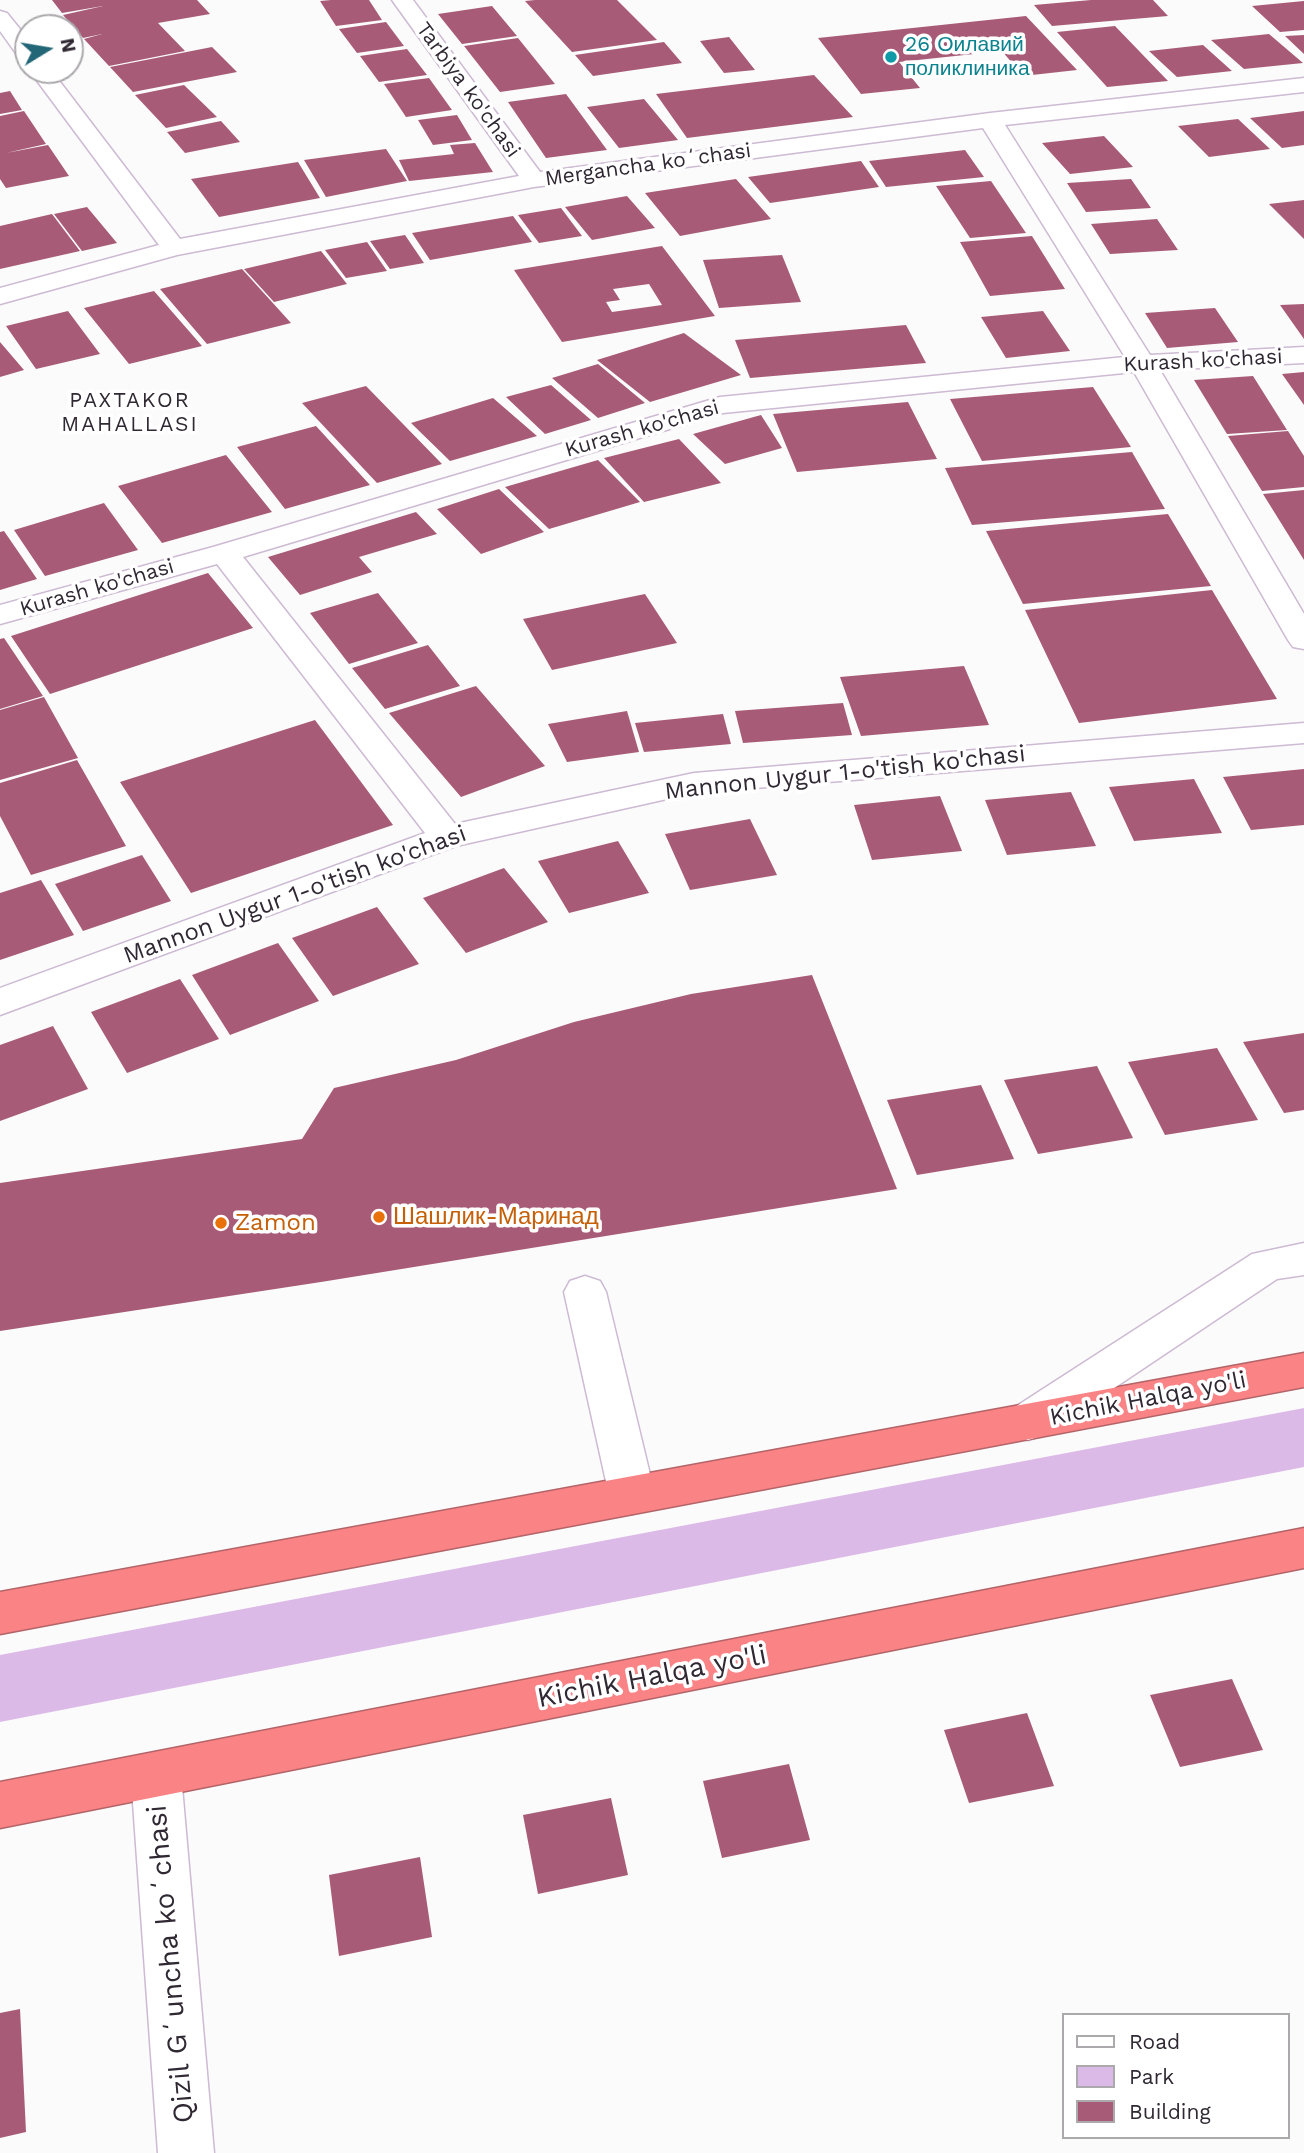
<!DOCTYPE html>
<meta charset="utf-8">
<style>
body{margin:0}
#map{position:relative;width:1304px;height:2153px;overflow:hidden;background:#fbfbfb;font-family:"Work Sans",sans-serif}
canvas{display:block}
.legend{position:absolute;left:1062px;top:2013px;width:228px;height:126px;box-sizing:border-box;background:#fff;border:2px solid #aca9ad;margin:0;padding:9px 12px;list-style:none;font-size:21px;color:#302933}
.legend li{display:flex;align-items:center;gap:14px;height:35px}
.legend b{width:35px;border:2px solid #aca9ad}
.north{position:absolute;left:14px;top:14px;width:70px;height:70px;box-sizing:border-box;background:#fff;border:2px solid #aca9ad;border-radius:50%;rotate:79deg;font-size:19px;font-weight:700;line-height:28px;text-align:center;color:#302933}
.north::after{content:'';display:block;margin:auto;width:24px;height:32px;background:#267;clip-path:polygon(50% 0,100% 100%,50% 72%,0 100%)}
</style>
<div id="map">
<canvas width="1304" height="2153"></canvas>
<ul class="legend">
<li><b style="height:9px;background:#fff"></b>Road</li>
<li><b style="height:19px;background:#dcbae7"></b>Park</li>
<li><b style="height:19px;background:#a85b76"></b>Building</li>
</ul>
<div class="north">N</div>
</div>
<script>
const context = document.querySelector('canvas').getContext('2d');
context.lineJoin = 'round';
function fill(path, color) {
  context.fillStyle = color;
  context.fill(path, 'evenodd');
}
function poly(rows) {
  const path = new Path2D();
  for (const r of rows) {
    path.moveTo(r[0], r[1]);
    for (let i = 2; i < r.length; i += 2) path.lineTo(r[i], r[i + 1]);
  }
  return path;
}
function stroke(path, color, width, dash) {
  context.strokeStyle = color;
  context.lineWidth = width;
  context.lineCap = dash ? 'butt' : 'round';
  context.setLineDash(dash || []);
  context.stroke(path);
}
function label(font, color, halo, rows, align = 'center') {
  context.font = font + ' "Work Sans",sans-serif';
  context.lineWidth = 7;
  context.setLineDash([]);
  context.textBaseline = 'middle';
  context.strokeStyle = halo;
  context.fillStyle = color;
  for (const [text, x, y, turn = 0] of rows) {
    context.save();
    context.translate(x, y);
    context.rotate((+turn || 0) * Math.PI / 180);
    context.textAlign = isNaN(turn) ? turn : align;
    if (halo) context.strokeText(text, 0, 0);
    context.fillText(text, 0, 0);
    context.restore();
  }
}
const green = poly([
 [1304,1408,1304,1467,0,1722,0,1655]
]);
const building = poly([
 [52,0,197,0,210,14,158,23,185,51,109,66,84,39,102,34,83,38,63,15,103,6,62,13],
 [331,0,369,0,382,20,336,26,320,1],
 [535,0,617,0,657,40,572,52,525,1],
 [1091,0,1153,0,1168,16,1052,26,1034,5],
 [1304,1,1304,30,1280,32,1252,6],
 [492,6,517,36,462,44,438,14],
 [1026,16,1077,70,1023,76,1002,51,899,62,920,88,861,94,818,38],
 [386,22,404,46,357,53,339,29],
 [1115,26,1168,81,1107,87,1057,32],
 [1269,34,1303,63,1244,69,1211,40],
 [1304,35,1304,54,1285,36],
 [729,37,755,70,724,73,700,41],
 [518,38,555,84,500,92,464,46],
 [664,42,682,63,593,76,575,55],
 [1203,45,1232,71,1177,77,1149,51],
 [212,47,237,72,133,92,110,67],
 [407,49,427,75,379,82,360,56],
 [814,75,853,117,687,138,656,94],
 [429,78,452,110,406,117,384,84],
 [184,85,217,117,166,128,135,95],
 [10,91,22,110,0,114,0,93],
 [566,94,607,150,546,158,508,102],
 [644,99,678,140,619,148,587,107],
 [24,111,46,144,6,153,48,145,69,176,6,188,0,179,0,116],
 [1304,111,1304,145,1282,148,1250,118],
 [457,115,472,140,433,145,418,120],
 [1238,119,1270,149,1209,157,1178,126],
 [221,121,240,142,185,153,167,132],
 [1104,136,1133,167,1070,174,1042,143],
 [475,143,493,172,409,181,399,160,454,154,450,145],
 [386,149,407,181,326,197,304,160],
 [965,150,984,177,886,187,869,161],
 [861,161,879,187,770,203,748,177],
 [298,162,320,198,219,217,191,179],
 [736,179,771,219,680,236,645,193],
 [1131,179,1151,208,1086,212,1067,183],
 [991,181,1026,233,970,238,936,186],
 [627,196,655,228,592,240,565,207],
 [1304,200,1304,239,1269,204],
 [87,207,117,243,82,251,54,214],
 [561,208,582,236,539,243,518,215],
 [52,214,80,251,0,269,0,226],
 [513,216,532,242,430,260,412,233],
 [1157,219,1178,250,1110,254,1091,224],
 [405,235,424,263,390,269,370,241],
 [1032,236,1065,289,990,296,960,242],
 [367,242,387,271,346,278,325,250],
 [662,246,715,316,562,342,514,270],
 [649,284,662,305,612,312,606,302,620,300,613,289],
 [321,251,347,284,274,302,244,269],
 [782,255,801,302,719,308,703,260],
 [242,269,291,323,207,344,160,289],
 [154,291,202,346,129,364,84,308],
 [1304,304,1304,339,1280,305],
 [1215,308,1238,342,1167,348,1145,313],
 [68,311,100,354,36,369,6,326],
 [1043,311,1070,351,1006,358,981,317],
 [906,325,926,363,750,378,735,340],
 [684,333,741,375,650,402,597,360],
 [0,342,24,370,0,377],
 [598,364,645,403,598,418,552,378],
 [1304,372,1304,405,1282,374],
 [1253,376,1287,430,1227,434,1194,380],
 [551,385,591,420,545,434,506,397],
 [366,386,442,464,377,483,302,403],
 [1093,387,1131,447,982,461,950,399],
 [493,398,537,436,450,461,411,423],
 [908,402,937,459,797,472,773,414],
 [761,415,782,448,725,464,693,434],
 [316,426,370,485,285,509,237,447],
 [1288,431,1304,456,1304,487,1262,491,1228,436],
 [679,439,721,483,644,502,604,458],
 [1132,452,1165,509,972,525,945,468],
 [226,455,272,512,162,543,118,486],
 [598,460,640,502,549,529,505,487],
 [499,489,544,532,481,554,437,509],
 [1304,490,1304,560,1263,494],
 [104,503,138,550,45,576,14,530],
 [416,512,437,534,359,557,372,572,300,595,268,557],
 [1168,514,1211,586,1023,604,986,531],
 [4,531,37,579,0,590,0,532],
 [208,573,253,628,50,694,11,636],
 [1212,590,1277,699,1079,723,1025,610],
 [378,593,418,643,349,664,310,613],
 [645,594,677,643,552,670,523,619],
 [4,638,43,696,0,709,0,639],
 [428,645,460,686,385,709,352,668],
 [964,666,989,725,861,736,840,677],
 [476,686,545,766,461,797,389,713],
 [44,697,78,758,0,780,0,710],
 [843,703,852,735,743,743,735,711],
 [627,711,639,752,567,762,548,724],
 [723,714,731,744,644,752,635,723],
 [315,720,393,825,191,893,120,782],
 [77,760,126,846,31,875,0,816,0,783],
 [1304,769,1304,825,1251,830,1223,777],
 [1194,779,1222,833,1134,841,1109,787],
 [1071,792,1096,846,1007,855,985,800],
 [940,796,962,851,872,860,854,805],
 [750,819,777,875,690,890,665,834],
 [618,841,649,893,569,913,538,861],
 [142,855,171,901,83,931,55,884],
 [504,868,548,922,466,953,423,898],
 [41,880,74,935,0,960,0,893],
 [377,907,419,964,333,996,292,938],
 [278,943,319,1001,230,1035,192,975],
 [812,975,897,1189,321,1282,0,1331,0,1183,302,1139,334,1088,456,1060,574,1022,691,994],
 [180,979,219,1039,127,1073,91,1012],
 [53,1026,88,1089,0,1121,0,1045],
 [1304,1033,1304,1110,1284,1113,1243,1042],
 [1217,1048,1258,1120,1165,1135,1128,1062],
 [1097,1066,1133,1138,1038,1154,1004,1080],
 [981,1085,1014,1159,917,1175,887,1100],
 [1232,1679,1263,1750,1180,1767,1150,1695],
 [1027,1713,1054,1786,969,1803,944,1730],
 [789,1764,810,1840,722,1858,703,1781],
 [611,1798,628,1875,538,1894,523,1815],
 [420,1857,432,1937,339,1956,329,1875],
 [20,2009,26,2132,0,2138,0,2013]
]);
const minor = poly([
 [392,0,413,0,540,172,990,113,1304,78,1304,92,1005,125,1150,355,1304,347,1304,363,1160,370,1304,614,1304,649,1293,647,1288,640,1134,372,723,413,243,557,455,824,694,773,1304,723,1304,743,694,793,456,846,0,1015,0,988,425,833,217,564,0,624,0,605,213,547,720,397,1125,357,983,128,534,187,177,255,0,304,0,288,159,245,29,70,51,70,180,239,519,176,392,0],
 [0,11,7,13,28,39,28,61,20,59,0,31,0,11],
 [1304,1243,1304,1275,1277,1279,1044,1435,1028,1440,1012,1435,1006,1422,1012,1409,1252,1254,1304,1243],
 [585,1276,600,1281,606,1292,655,1495,648,1508,632,1514,616,1508,609,1495,564,1292,570,1281,585,1276],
 [156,1752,174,1759,181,1775,214,2153,158,2153,131,1775,138,1759,156,1752]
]);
const highway = poly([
 [1304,1353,1304,1387,0,1634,0,1592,1304,1353],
 [1304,1528,1304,1568,0,1828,0,1782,1304,1528]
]);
const markers = [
 [891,57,7,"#0f9aa8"],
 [379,1217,7,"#e8710a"],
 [221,1223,7,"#e8710a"]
];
const farCulturenames = [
 ["26 Оилавий",905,45],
 ["поликлиника",905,69]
];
const farStreetnames = [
 ["Tarbiya ko'chasi",468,90,54],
 ["Mergancha koʻchasi",648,165,-8],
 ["Kurash ko'chasi",1203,361,-3],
 ["Kurash ko'chasi",642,429,-16],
 ["Kurash ko'chasi",97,588,-16]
];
const farNeighbourhoodnames = [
 ["PAXTAKOR",130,401],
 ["MAHALLASI",130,425]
];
const streetNames = [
 ["Mannon Uygur 1-o'tish ko'chasi",845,773,-6],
 ["Mannon Uygur 1-o'tish ko'chasi",295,895,-20],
 ["Kichik Halqa yo'li",1148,1399,-11]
];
const foodNames = [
 ["Шашлик-Маринад",393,1217],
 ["Zamon",235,1223]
];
const nearStreetnames = [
 ["Kichik Halqa yo'li",652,1677,-11],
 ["Qizil Gʻuncha koʻchasi",171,1964,-95]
];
fill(green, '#dcbae7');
fill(building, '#a85b76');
stroke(minor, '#cdbad3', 3);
stroke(highway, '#b36468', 3);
fill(minor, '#fff');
fill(highway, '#fa8385');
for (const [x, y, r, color] of markers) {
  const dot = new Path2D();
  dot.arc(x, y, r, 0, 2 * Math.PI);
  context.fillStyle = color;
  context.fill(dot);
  stroke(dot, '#fff', 2.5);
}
label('21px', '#0d838f', '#fff', farCulturenames, 'left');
label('21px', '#302933', '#fff', farStreetnames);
context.letterSpacing = '2px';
label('21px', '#302933', '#fff', farNeighbourhoodnames);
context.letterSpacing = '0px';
label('24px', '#302933', '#fff', streetNames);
label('24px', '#c56008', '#fff', foodNames, 'left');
label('28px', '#302933', '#fff', nearStreetnames);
</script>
